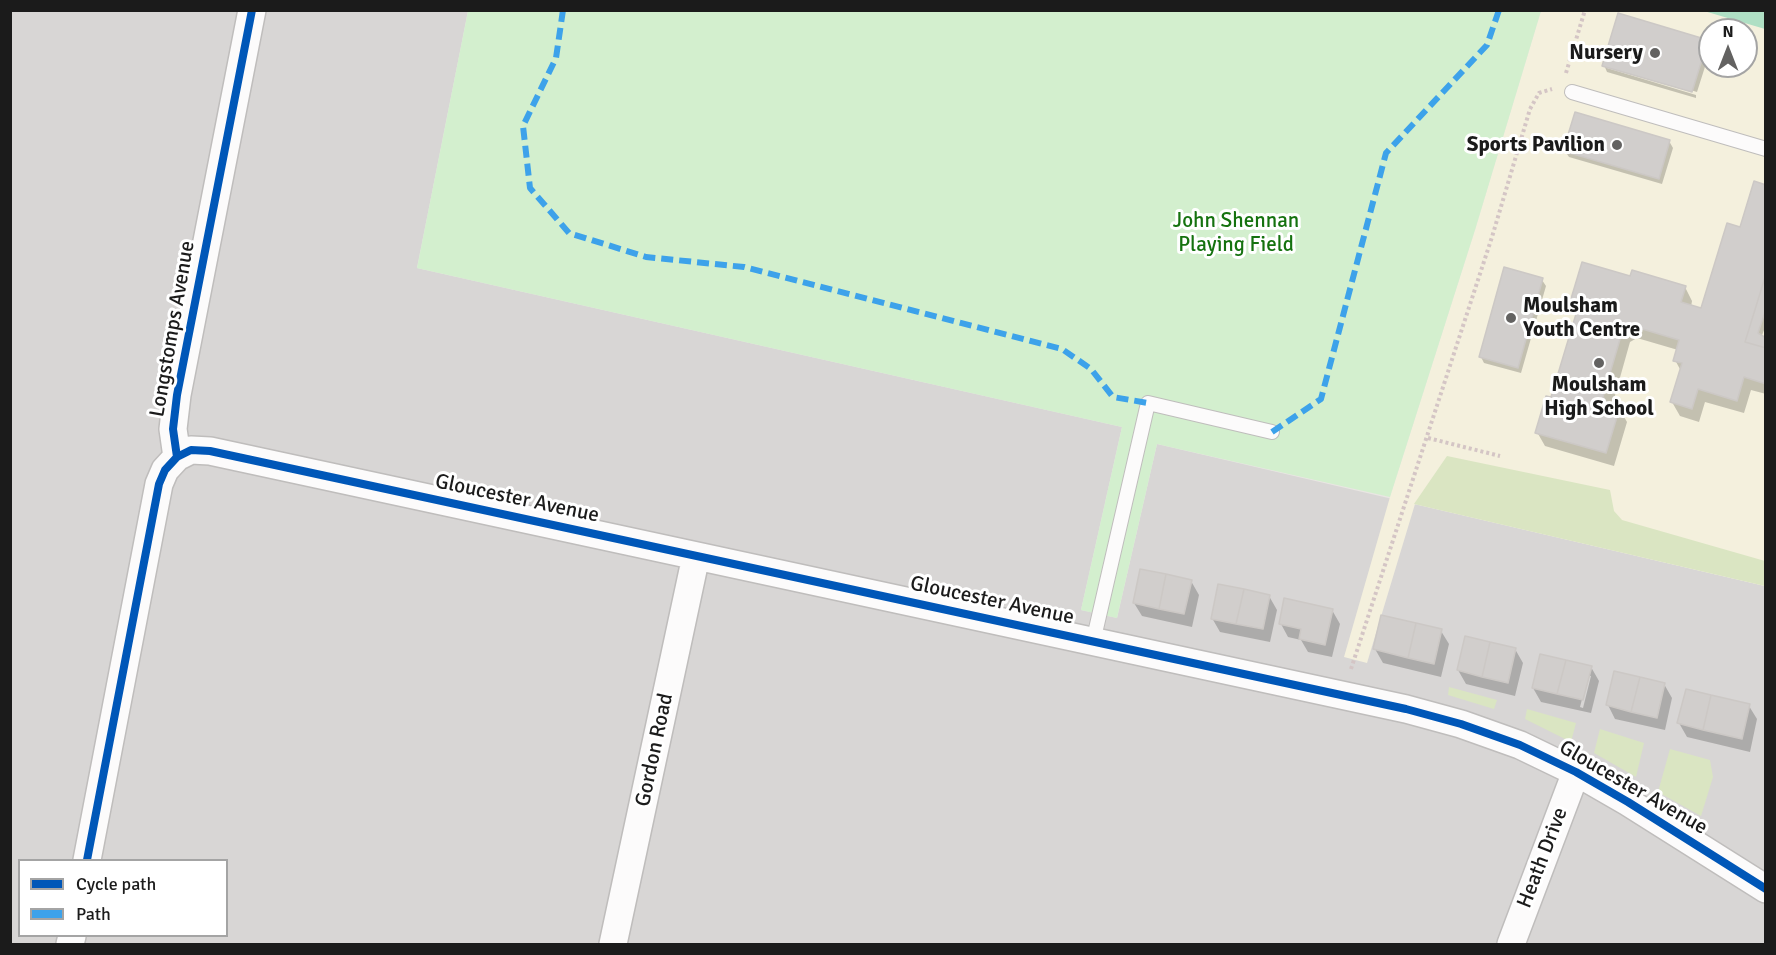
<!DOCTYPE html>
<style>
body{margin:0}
#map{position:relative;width:1776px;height:955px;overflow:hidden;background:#e9e6e3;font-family:Signika,sans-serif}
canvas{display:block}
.frame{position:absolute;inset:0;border:12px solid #1b1b1b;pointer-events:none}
.legend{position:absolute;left:18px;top:859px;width:210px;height:78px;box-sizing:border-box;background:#fff;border:2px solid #a4a4a4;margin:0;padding:8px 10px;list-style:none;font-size:18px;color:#1b1b1b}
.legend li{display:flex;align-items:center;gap:12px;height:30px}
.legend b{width:30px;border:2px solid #a4a4a4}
.north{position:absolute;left:1698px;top:18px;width:60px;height:60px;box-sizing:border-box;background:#fff;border:2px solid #a4a4a4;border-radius:50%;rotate:0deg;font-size:16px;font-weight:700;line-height:24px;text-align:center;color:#1b1b1b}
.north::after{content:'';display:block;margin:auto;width:21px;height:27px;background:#636261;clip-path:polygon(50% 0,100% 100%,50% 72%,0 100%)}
</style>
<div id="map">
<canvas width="1776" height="955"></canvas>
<div class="frame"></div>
<ul class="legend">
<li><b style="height:8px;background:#0057b8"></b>Cycle path</li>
<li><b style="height:8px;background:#3da2ea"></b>Path</li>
</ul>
<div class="north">N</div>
</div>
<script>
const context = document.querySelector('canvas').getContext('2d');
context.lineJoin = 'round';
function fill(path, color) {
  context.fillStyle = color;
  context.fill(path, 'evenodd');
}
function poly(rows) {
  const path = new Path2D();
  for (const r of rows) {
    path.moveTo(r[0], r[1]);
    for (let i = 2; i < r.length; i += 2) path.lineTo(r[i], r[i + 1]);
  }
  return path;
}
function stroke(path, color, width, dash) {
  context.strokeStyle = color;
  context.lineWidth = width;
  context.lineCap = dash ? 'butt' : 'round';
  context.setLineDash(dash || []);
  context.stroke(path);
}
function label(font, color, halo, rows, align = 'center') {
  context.font = font + ' Signika,sans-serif';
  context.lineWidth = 6;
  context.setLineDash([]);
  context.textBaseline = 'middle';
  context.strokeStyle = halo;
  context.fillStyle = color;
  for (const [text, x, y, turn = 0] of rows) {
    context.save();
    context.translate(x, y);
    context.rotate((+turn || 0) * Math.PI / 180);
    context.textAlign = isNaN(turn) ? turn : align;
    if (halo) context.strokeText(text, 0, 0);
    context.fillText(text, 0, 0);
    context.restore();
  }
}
const residential = poly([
 [10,11,468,11,417,268,1122,427,1081,610,1117,618,1157,444,1765,586,1765,944,11,944],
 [20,860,226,860,226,936,20,936]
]);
const education = poly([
 [1541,11,1765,11,1765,586,1415,504,1367,663,1344,657,1390,497,1475,230],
 [1710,30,1746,30,1746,66,1710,66]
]);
const grass = poly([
 [1447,456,1610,490,1614,511,1622,520,1765,561,1765,586,1414,504],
 [1449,687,1497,700,1494,709,1448,695],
 [1527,709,1576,723,1571,742,1525,719],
 [1600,729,1644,743,1636,777,1594,753],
 [1670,749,1710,760,1713,777,1701,816,1658,792]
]);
const park = poly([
 [468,11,1541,11,1475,230,1390,497,1157,444,1117,618,1081,610,1122,427,417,268]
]);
const pitch = poly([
 [1704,11,1765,11,1765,29]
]);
const shadow = poly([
 [1707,41,1710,51,1697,92,1607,65,1607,68,1696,95,1696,98,1607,72,1604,65],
 [1669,141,1673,148,1662,184,1569,157,1565,151],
 [1766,186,1766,325,1761,338,1766,340,1766,394,1751,390,1744,413,1705,402,1699,422,1680,416,1672,402,1681,371,1675,360,1678,350,1637,338,1630,342,1612,406,1619,408,1627,422,1614,466,1545,446,1537,432,1552,399,1578,313,1571,302,1631,278,1685,287,1692,301,1691,307,1702,310,1741,229],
 [1542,280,1546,286,1521,373,1484,363,1481,357],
 [1191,581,1199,595,1192,627,1142,616,1134,603],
 [1269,596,1277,610,1270,642,1220,632,1212,618],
 [1332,610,1340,624,1332,657,1308,652,1301,640,1288,637,1281,624],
 [1441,631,1449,644,1441,677,1383,663,1375,649],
 [1515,649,1523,663,1515,696,1466,684,1458,670],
 [1591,667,1599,681,1591,713,1541,702,1533,688],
 [1588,676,1591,676,1583,708,1580,707],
 [1664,684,1672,698,1665,730,1615,719,1608,705],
 [1749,706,1757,719,1750,752,1687,737,1679,723]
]);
const building = poly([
 [1618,13,1708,40,1692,92,1602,66,1618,13],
 [1575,112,1670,140,1659,179,1563,151,1575,112],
 [1754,181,1766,185,1766,274,1745,342,1766,348,1766,384,1744,377,1737,401,1698,389,1692,409,1670,402,1682,363,1673,361,1679,340,1629,325,1623,329,1603,397,1607,403,1620,407,1606,453,1535,433,1546,396,1551,397,1579,304,1570,302,1582,262,1630,276,1632,270,1686,286,1681,302,1701,308,1727,223,1740,227,1754,181],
 [1504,267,1543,278,1518,368,1479,357,1504,267],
 [1766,274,1766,309,1758,333,1766,338,1766,348,1745,342,1766,274],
 [1140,569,1166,574,1159,609,1133,603,1140,569],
 [1166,574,1192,580,1184,614,1159,609,1166,574],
 [1218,584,1244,589,1236,624,1211,619,1218,584],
 [1244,589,1270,595,1263,629,1236,624,1244,589],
 [1284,598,1333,609,1325,645,1299,639,1301,629,1279,624,1284,598],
 [1381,615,1416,623,1408,658,1373,649,1381,615],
 [1416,623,1442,629,1434,664,1408,658,1416,623],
 [1465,636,1490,642,1482,677,1457,670,1465,636],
 [1490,642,1516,648,1508,683,1482,677,1490,642],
 [1540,654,1566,660,1557,694,1532,688,1540,654],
 [1566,660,1592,666,1583,700,1557,694,1566,660],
 [1614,671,1640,677,1631,712,1606,705,1614,671],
 [1640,677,1665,683,1657,718,1631,712,1640,677],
 [1686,689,1711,695,1703,730,1677,723,1686,689],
 [1711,695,1750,704,1742,739,1703,730,1711,695]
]);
const path = poly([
 [1566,73,1585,10],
 [1428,438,1500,456],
 [1351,669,1492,237,1530,109,1539,93,1552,89]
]);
const service = poly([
 [1572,92,1766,149],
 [1093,642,1148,403,1272,432]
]);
const minor = poly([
 [177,457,173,429,177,395,252,10],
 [87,860,159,484,165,470,177,457,191,450,210,451,1406,709,1461,724,1520,745,1576,772,1628,802,1766,889],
 [70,944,72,936],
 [613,944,696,556],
 [1511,944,1576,772]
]);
const quiet = poly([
 [563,10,556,58,523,126,530,188,569,233,646,257,744,267,1062,349,1091,369,1113,397,1148,403],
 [1272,432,1321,399,1386,153,1487,45,1499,10]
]);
const cycleway = poly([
 [177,457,173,429,177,395,252,10],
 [87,860,159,484,165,470,177,457,191,450,210,451,1406,709,1461,724,1520,745,1576,772,1628,802,1766,889]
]);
const markers = [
 [1655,53,6,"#636261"],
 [1617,145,6,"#636261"],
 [1511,318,6,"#636261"],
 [1599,363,6,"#636261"]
];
const poiNames = [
 ["Nursery",1643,53],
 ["Sports Pavilion",1605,145],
 ["Moulsham",1523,306,"left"],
 ["Youth Centre",1523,330,"left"],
 ["Moulsham",1599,385,"center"],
 ["High School",1599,409,"center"]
];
const parkNames = [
 ["John Shennan",1236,221],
 ["Playing Field",1236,245]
];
const streetNames = [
 ["Longstomps Avenue",173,329,-80],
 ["Gloucester Avenue",517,499,12],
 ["Gloucester Avenue",992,601,12],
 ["Gordon Road",655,750,-78],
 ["Gloucester Avenue",1633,788,30],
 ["Heath Drive",1543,858,-69]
];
fill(residential, '#d8d6d5');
fill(education, '#f4f0dd');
fill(grass, '#dae5c2');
fill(park, '#d3efce');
fill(pitch, '#afdfc4');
fill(shadow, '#0003');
fill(building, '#d1cecc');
stroke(building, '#ccc8c5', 1.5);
stroke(service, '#bfbdbc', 16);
stroke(minor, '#bfbdbc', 30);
stroke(path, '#d4c5c5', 4, [3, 3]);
stroke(service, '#fcfbfb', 14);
stroke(minor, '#fcfbfb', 27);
stroke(quiet, '#3da2ea', 6, [12, 6]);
stroke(cycleway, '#0057b8', 8);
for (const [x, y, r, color] of markers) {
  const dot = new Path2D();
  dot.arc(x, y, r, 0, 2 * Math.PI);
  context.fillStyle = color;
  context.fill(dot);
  stroke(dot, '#fff', 2);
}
label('bold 21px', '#1b1b1b', '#fff', poiNames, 'right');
label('21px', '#15720f', '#fff', parkNames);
label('21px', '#1b1b1b', '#fff', streetNames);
</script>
